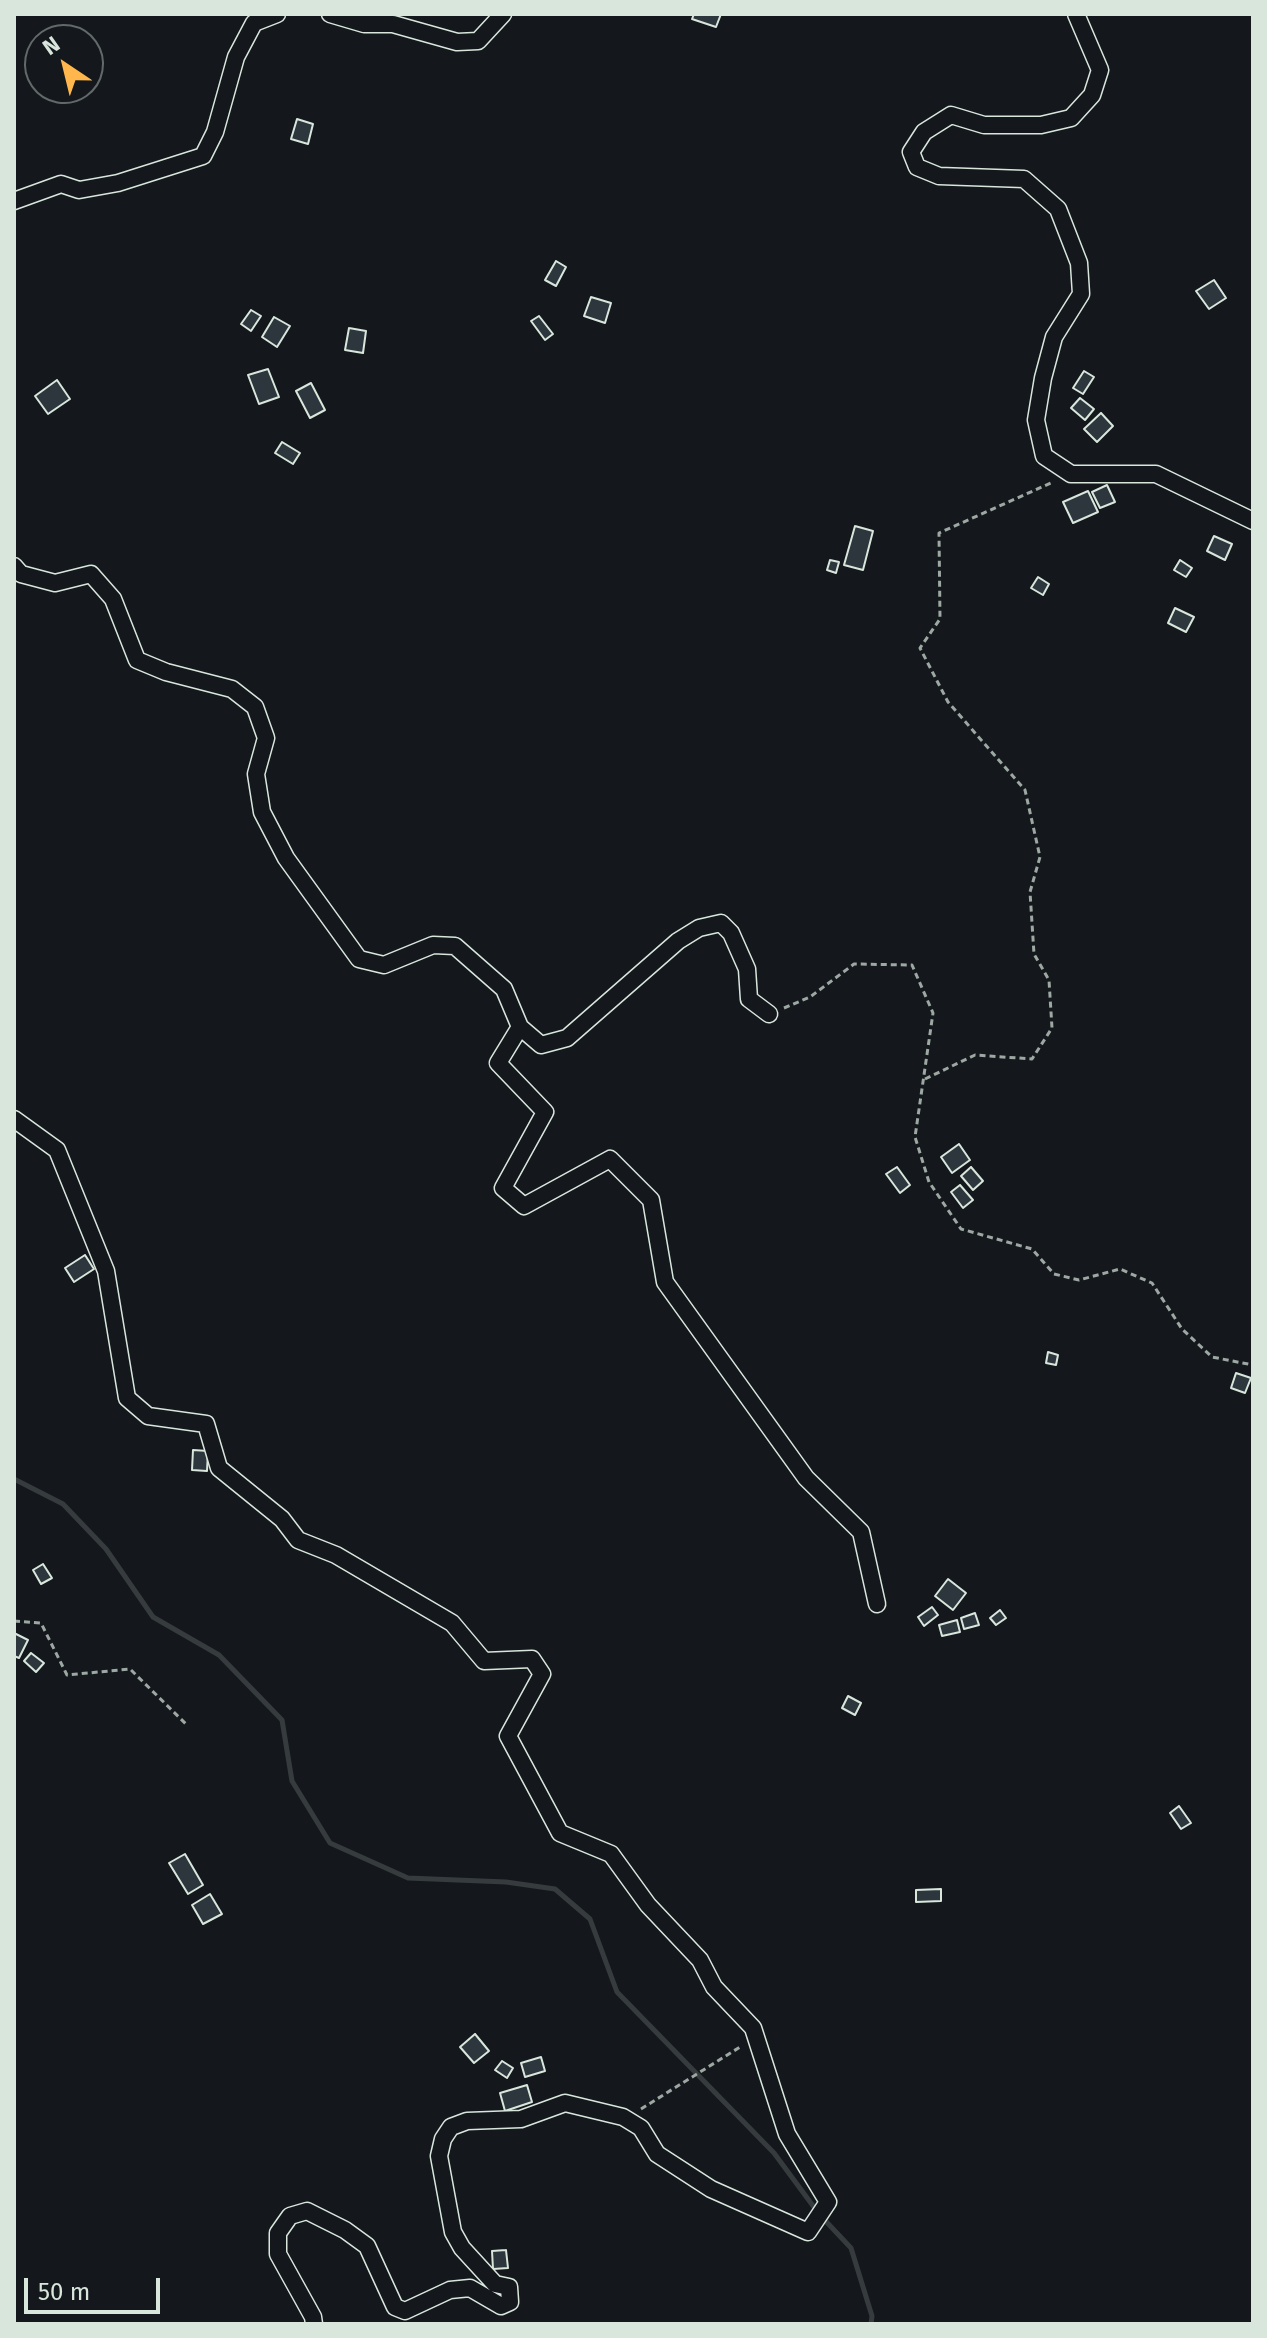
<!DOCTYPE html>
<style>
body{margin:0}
#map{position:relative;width:1267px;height:2338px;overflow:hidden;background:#14181c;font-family:"Fira Sans",sans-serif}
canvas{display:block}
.frame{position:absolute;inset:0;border:16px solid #d8e6dc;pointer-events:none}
.north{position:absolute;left:24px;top:24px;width:80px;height:80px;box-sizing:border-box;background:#14181c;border:2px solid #626a69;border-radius:50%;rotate:325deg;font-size:22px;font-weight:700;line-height:32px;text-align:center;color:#d8e6dc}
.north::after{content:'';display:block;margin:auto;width:28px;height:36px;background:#ffb74d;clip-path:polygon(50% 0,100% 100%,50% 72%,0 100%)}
.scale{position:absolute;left:24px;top:2278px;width:136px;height:36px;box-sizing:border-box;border:4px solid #d8e6dc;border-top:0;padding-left:10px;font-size:24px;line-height:28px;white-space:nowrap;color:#d8e6dc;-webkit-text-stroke:6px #14181c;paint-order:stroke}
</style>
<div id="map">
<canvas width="1267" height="2338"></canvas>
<div class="frame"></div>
<div class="north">N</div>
<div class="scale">50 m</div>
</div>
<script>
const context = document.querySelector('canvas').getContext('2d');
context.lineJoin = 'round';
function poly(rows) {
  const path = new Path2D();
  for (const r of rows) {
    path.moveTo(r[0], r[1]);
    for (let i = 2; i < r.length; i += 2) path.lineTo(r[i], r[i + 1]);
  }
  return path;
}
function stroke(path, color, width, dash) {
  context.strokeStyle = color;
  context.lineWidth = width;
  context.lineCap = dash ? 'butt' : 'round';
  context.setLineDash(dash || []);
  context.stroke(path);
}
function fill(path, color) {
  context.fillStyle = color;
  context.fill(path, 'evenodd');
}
const stream = poly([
 [14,1479,63,1504,106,1549,153,1617,219,1655,282,1720,292,1781,330,1843,408,1878,506,1882,555,1889,590,1919,617,1992,774,2153,819,2214,851,2248,872,2316,871,2324]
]);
const building = poly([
 [694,14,721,14,716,27,692,19,694,14],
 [297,119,313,124,308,144,291,139,297,119],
 [556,261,566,267,556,286,545,280,556,261],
 [1214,280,1226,298,1209,309,1196,291,1214,280],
 [591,297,611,303,605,323,584,316,591,297],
 [251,310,261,316,251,331,241,324,251,310],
 [539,316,553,334,545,340,531,321,539,316],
 [274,317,290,326,277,347,262,337,274,317],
 [349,328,366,331,363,353,345,350,349,328],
 [268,369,279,397,259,404,248,375,268,369],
 [1084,371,1094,377,1083,394,1073,388,1084,371],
 [57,380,70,399,48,414,35,396,57,380],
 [311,383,325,410,310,418,296,391,311,383],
 [1080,398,1094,409,1085,420,1071,408,1080,398],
 [1101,413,1113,426,1097,442,1084,429,1101,413],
 [282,442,300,453,293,464,275,453,282,442],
 [1107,485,1115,502,1100,508,1092,492,1107,485],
 [1088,491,1098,512,1073,523,1063,502,1088,491],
 [855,526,873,531,863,570,844,565,855,526],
 [1214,536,1232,544,1225,560,1207,551,1214,536],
 [830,560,839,562,836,573,827,570,830,560],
 [1180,560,1192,568,1186,577,1174,570,1180,560],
 [1038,577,1049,584,1043,595,1031,588,1038,577],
 [1175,608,1194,617,1186,632,1168,623,1175,608],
 [959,1144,970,1160,952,1173,941,1157,959,1144],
 [897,1167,910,1185,900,1193,886,1174,897,1167],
 [971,1167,983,1181,973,1190,961,1176,971,1167],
 [960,1185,973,1200,963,1208,951,1192,960,1185],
 [85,1255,94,1269,74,1282,65,1268,85,1255],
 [1048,1352,1058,1355,1056,1365,1046,1363,1048,1352],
 [1236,1373,1251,1378,1245,1393,1231,1388,1236,1373],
 [193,1450,208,1451,207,1471,192,1470,193,1450],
 [43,1564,52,1578,41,1584,33,1570,43,1564],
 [948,1579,966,1593,953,1610,935,1596,948,1579],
 [932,1607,938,1615,924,1626,918,1617,932,1607],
 [1000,1610,1006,1618,996,1625,990,1618,1000,1610],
 [975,1613,979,1625,964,1629,961,1618,975,1613],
 [957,1620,960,1632,942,1636,939,1625,957,1620],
 [14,1633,28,1640,19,1658,14,1656,14,1633],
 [31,1653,44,1663,36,1672,24,1661,31,1653],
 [848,1696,861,1703,855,1715,842,1708,848,1696],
 [1179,1806,1191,1823,1181,1829,1170,1813,1179,1806],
 [185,1854,203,1885,188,1894,169,1863,185,1854],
 [941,1889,941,1901,916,1902,916,1890,941,1889],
 [210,1894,222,1914,203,1924,192,1905,210,1894],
 [475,2034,489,2051,474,2063,460,2047,475,2034],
 [541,2057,545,2071,525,2077,521,2063,541,2057],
 [502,2061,513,2068,507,2078,495,2070,502,2061],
 [527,2085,532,2102,505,2111,500,2093,527,2085],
 [506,2250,508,2268,493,2269,492,2251,506,2250]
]);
const path = poly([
 [784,1008,810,997,854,964,912,965,933,1013,915,1137,929,1182,961,1229,1032,1249,1054,1274,1079,1280,1120,1269,1152,1283,1182,1329,1212,1357,1253,1365],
 [925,1079,975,1055,1032,1059,1052,1028,1049,980,1034,954,1030,892,1040,857,1025,790,948,702,920,648,940,619,939,533,1053,482],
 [14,1621,41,1623,67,1675,130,1669,188,1726],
 [641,2109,740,2047]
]);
const minor = poly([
 [330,14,364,24,393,24,457,42,478,41,503,14],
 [1076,14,1100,70,1092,95,1071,118,1041,125,984,125,951,115,924,132,911,152,917,167,939,176,1024,179,1058,209,1079,263,1081,294,1054,337,1043,378,1036,420,1044,456,1071,474,1156,474,1253,521],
 [14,201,61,184,79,190,118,183,203,156,215,132,236,57,254,23,277,14],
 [14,566,21,574,55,583,91,574,113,599,137,660,166,672,232,689,255,707,266,738,256,774,262,812,286,858,359,959,384,965,433,945,455,946,504,989,520,1027,541,1045,567,1038,678,941,699,928,721,923,731,933,747,969,749,999,769,1014],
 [520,1027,498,1063,545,1112,503,1188,524,1206,610,1159,651,1200,665,1282,806,1478,861,1532,877,1604],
 [14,1119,57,1150,106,1271,127,1398,148,1416,206,1424,219,1468,282,1519,298,1540,336,1555,452,1623,484,1661,532,1659,542,1674,508,1736,560,1833,611,1854,648,1905,700,1960,714,1987,753,2028,787,2134,828,2202,808,2232,711,2189,657,2154,641,2128,623,2117,565,2103,521,2119,467,2121,451,2127,443,2139,439,2156,453,2232,462,2248,495,2284,509,2287,510,2302,501,2306,470,2288,450,2290,405,2311,395,2307,367,2246,345,2230,307,2211,290,2216,278,2233,278,2254,313,2317,314,2324]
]);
stroke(stream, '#363b3e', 5);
fill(building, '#2c363c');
stroke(building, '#d8e6dc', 2);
stroke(minor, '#d8e6dc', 19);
stroke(path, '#9da8a2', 3, [6, 4]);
stroke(minor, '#14181c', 16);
</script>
